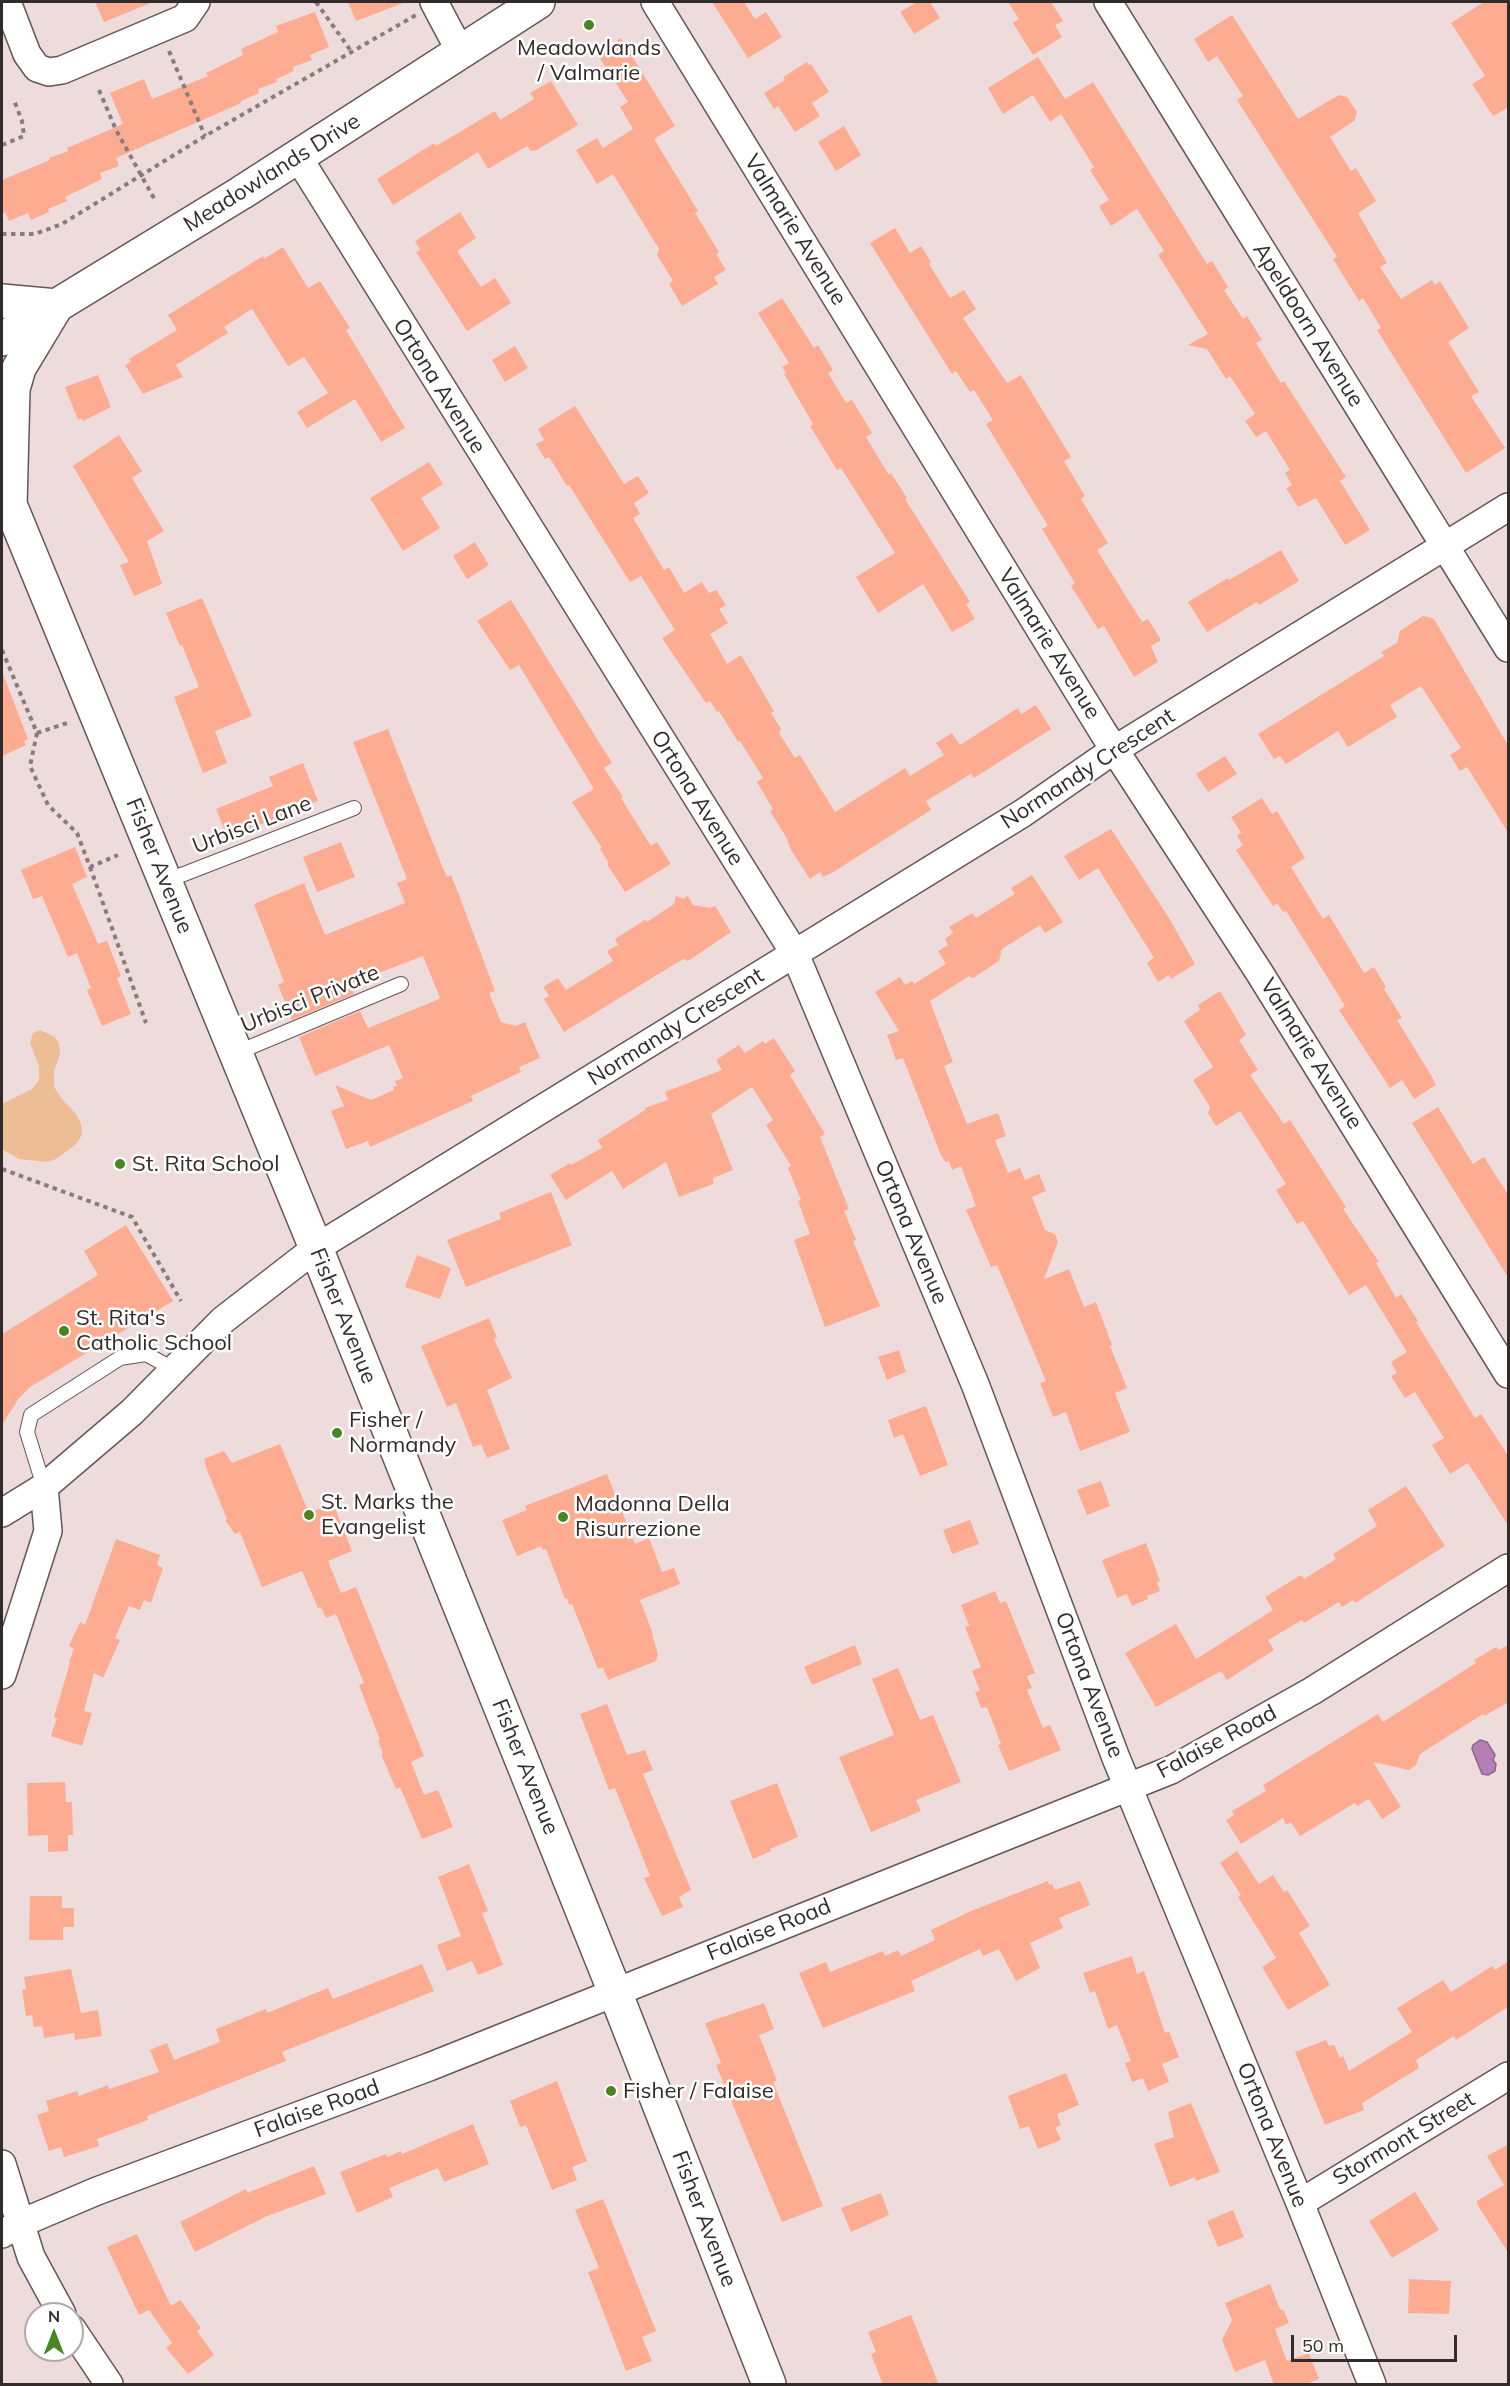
<!DOCTYPE html>
<style>
body{margin:0}
#map{position:relative;width:1510px;height:2386px;overflow:hidden;background:#eedbdc;font-family:Mulish,sans-serif}
canvas{display:block}
.frame{position:absolute;inset:0;border:3px solid #322b2b;pointer-events:none}
.north{position:absolute;left:24px;top:2302px;width:60px;height:60px;box-sizing:border-box;background:#fff;border:2px solid #adaaaa;border-radius:50%;rotate:0deg;font-size:16px;font-weight:700;line-height:24px;text-align:center;color:#322b2b}
.north::after{content:'';display:block;margin:auto;width:21px;height:27px;background:#498522;clip-path:polygon(50% 0,100% 100%,50% 72%,0 100%)}
.scale{position:absolute;left:1291px;top:2335px;width:166px;height:27px;box-sizing:border-box;border:3px solid #322b2b;border-top:0;padding-left:8px;font-size:18px;line-height:21px;white-space:nowrap;color:#322b2b;-webkit-text-stroke:4px #fff;paint-order:stroke}
</style>
<div id="map">
<canvas width="1510" height="2386"></canvas>
<div class="frame"></div>
<div class="north">N</div>
<div class="scale">50 m</div>
</div>
<script>
const context = document.querySelector('canvas').getContext('2d');
context.lineJoin = 'round';
function fill(path, color) {
  context.fillStyle = color;
  context.fill(path, 'evenodd');
}
function poly(rows) {
  const path = new Path2D();
  for (const r of rows) {
    path.moveTo(r[0], r[1]);
    for (let i = 2; i < r.length; i += 2) path.lineTo(r[i], r[i + 1]);
  }
  return path;
}
function stroke(path, color, width, dash) {
  context.strokeStyle = color;
  context.lineWidth = width;
  context.lineCap = dash ? 'butt' : 'round';
  context.setLineDash(dash || []);
  context.stroke(path);
}
function label(font, color, halo, rows, align = 'center') {
  context.font = font + ' Mulish,sans-serif';
  context.lineWidth = 5;
  context.setLineDash([]);
  context.textBaseline = 'middle';
  context.strokeStyle = halo;
  context.fillStyle = color;
  for (const [text, x, y, turn = 0] of rows) {
    context.save();
    context.translate(x, y);
    context.rotate((+turn || 0) * Math.PI / 180);
    context.textAlign = isNaN(turn) ? turn : align;
    if (halo) context.strokeText(text, 0, 0);
    context.fillText(text, 0, 0);
    context.restore();
  }
}
const green = poly([
 [40,1030,55,1037,59,1044,60,1055,54,1071,54,1087,62,1099,76,1114,81,1124,82,1135,76,1144,58,1158,48,1162,19,1159,2,1149,2,1104,32,1089,39,1080,39,1066,30,1043,33,1033]
]);
const water = poly([
 [1480,1740,1487,1742,1495,1755,1493,1760,1496,1764,1495,1771,1488,1775,1482,1774,1472,1749,1473,1745,1480,1740]
]);
const building = poly([
 [95,2,153,2,104,22],
 [348,2,403,2,403,3,356,21],
 [712,2,744,2,755,19,766,12,782,37,748,58],
 [917,2,930,2,940,18,914,34,900,12],
 [1008,2,1051,2,1063,21,1055,25,1062,37,1033,55,1013,23,1019,19],
 [1484,2,1509,2,1509,107,1493,116,1472,84,1485,76,1451,23],
 [315,12,329,47,310,55,312,60,293,67,294,71,276,79,277,82,258,89,259,93,241,101,241,103,116,158,119,166,100,173,102,179,65,197,67,201,48,209,49,212,31,220,28,213,9,221,5,212,2,214,2,180,50,160,49,158,68,151,67,148,123,124,110,93,144,79,152,99,162,95,208,76,206,73,243,55,241,49,278,32,276,26],
 [1232,15,1298,119,1339,95,1347,97,1357,112,1354,121,1330,137,1351,171,1356,168,1376,201,1358,213,1387,263,1380,267,1401,299,1432,280,1435,285,1440,281,1469,328,1448,342,1479,392,1471,396,1505,448,1466,473,1377,330,1381,328,1363,298,1359,301,1333,259,1337,257,1237,100,1243,96,1217,56,1208,62,1194,39],
 [621,38,675,126,654,139,698,211,695,213,719,252,716,254,726,270,714,277,718,284,682,306,669,284,673,281,657,255,659,249,613,174,597,184,576,150,597,138,603,148,633,129,620,107,628,102,597,54],
 [1038,57,1065,99,1093,82,1207,264,1212,261,1228,287,1224,290,1243,319,1247,316,1262,340,1256,343,1281,383,1284,381,1346,477,1340,481,1370,530,1345,545,1316,498,1298,507,1286,488,1292,485,1285,473,1290,470,1266,431,1256,437,1245,421,1255,414,1230,376,1226,379,1207,349,1188,345,1208,334,1158,255,1164,251,1137,209,1111,226,1099,206,1109,200,1090,170,1094,167,1061,114,1050,122,1033,95,1003,114,988,88],
 [807,62,809,65,811,64,829,92,812,103,820,116,795,132,778,106,774,109,764,93,785,80,783,77],
 [551,81,578,125,537,150,531,151,527,146,488,169,478,152,393,205,377,179,434,143,436,146,495,111,500,120,534,99,530,93],
 [844,126,861,155,836,171,818,142],
 [460,212,476,238,457,251,481,287,495,278,511,303,467,331,416,252,420,250,415,241],
 [895,228,910,253,921,246,931,262,929,264,950,298,964,290,976,309,963,318,1007,383,1021,375,1071,457,1064,461,1085,496,1081,499,1108,543,1097,550,1142,622,1148,619,1161,640,1151,646,1158,662,1134,677,1104,626,1098,629,1071,586,1075,583,1042,529,1048,526,986,424,993,420,974,390,970,392,956,371,952,374,870,243],
 [283,247,308,288,320,281,350,328,346,330,405,428,381,442,355,399,307,428,297,412,328,393,304,357,288,366,252,309,224,327,228,333,176,365,183,377,143,394,125,365,131,362,129,359,177,330,168,315,263,256,264,259],
 [782,298,814,348,818,345,833,370,828,373,846,403,852,400,872,433,866,437,889,475,891,473,907,498,905,499,970,602,966,604,975,619,952,632,923,584,878,613,856,577,895,553,841,468,837,470,810,426,813,424,784,374,786,373,782,367,789,363,758,313],
 [515,346,528,368,505,382,492,360],
 [98,375,111,407,83,421,82,418,78,420,65,387],
 [575,406,624,484,638,476,649,493,634,503,640,514,633,518,664,570,669,567,684,593,702,582,709,593,716,590,726,605,719,609,728,623,710,634,727,664,741,655,774,711,771,713,781,729,779,733,795,758,800,755,835,812,905,768,910,776,944,755,936,743,952,733,960,745,1018,708,1021,714,1036,705,1051,729,974,778,971,774,926,801,931,810,835,871,823,877,820,872,810,879,791,850,786,837,770,811,773,809,757,782,763,778,740,741,738,742,719,711,717,712,710,701,706,703,662,638,675,630,641,576,630,582,569,485,567,486,549,457,545,459,536,444,544,440,538,429],
 [119,435,142,471,132,478,164,531,147,541,162,584,134,596,120,565,129,562,73,466],
 [429,462,443,484,421,498,440,528,403,551,370,498],
 [475,542,489,565,467,579,453,556],
 [1281,550,1299,581,1259,605,1257,602,1207,632,1188,602,1228,578,1229,580],
 [202,598,252,716,215,731,227,763,203,773,174,697,199,687,182,645,180,646,166,613],
 [511,600,612,763,604,768,623,797,621,798,651,846,657,842,671,864,625,892,607,864,609,863,600,849,602,848,572,802,594,789,519,665,510,670,477,621],
 [1423,616,1434,619,1509,747,1509,834,1467,767,1460,771,1450,755,1461,748,1421,686,1390,705,1397,717,1348,747,1338,731,1286,764,1280,756,1274,759,1258,734,1384,656,1381,652,1397,643,1400,631],
 [3,674,28,739,24,741,26,745,2,756],
 [388,729,442,866,447,877,451,875,459,895,495,991,489,993,501,1022,516,1026,525,1022,540,1058,519,1067,521,1072,471,1096,473,1101,370,1147,368,1141,346,1149,331,1111,344,1106,335,1085,371,1100,394,1090,393,1087,397,1086,395,1081,403,1078,389,1045,315,1076,299,1037,360,1011,368,1028,437,1000,440,998,423,956,350,984,354,994,292,1020,278,985,284,982,254,904,304,883,325,935,405,903,397,883,407,879,353,742],
 [1225,756,1237,774,1208,792,1196,774],
 [303,763,318,801,254,827,254,829,229,840,216,809,273,786,269,777],
 [1262,798,1272,814,1277,811,1305,858,1291,867,1323,919,1329,915,1364,973,1374,967,1386,987,1384,989,1402,1018,1397,1020,1431,1075,1436,1085,1414,1099,1402,1080,1390,1088,1339,1010,1345,1006,1286,911,1283,912,1277,903,1273,906,1236,850,1243,845,1237,836,1241,833,1231,817],
 [1111,829,1169,918,1195,964,1171,979,1169,975,1158,982,1147,963,1154,958,1098,868,1079,880,1064,856],
 [341,842,355,877,317,892,303,857],
 [75,847,87,877,72,884,98,944,107,941,121,976,117,978,131,1014,102,1026,87,990,91,988,77,953,68,957,42,896,33,899,21,870],
 [1032,875,1063,922,1045,933,1040,925,1002,949,999,961,973,978,969,976,930,1001,953,1062,944,1066,967,1124,998,1113,1006,1136,995,1140,1008,1173,1020,1168,1025,1180,1039,1174,1046,1191,1032,1197,1045,1230,1055,1234,1058,1242,1044,1279,1069,1269,1084,1307,1096,1302,1112,1345,1110,1346,1127,1388,1115,1393,1130,1432,1080,1451,1066,1412,1053,1417,1040,1383,1046,1381,997,1265,991,1267,966,1210,976,1206,961,1166,952,1170,949,1161,945,1162,940,1153,903,1058,896,1060,887,1035,899,1031,875,992,900,977,905,985,912,981,914,984,946,964,938,951,948,945,945,939,953,933,949,927,972,913,976,918,1015,894,1011,888],
 [676,896,683,899,688,896,693,905,710,908,715,906,731,932,688,961,683,959,564,1032,544,999,549,996,543,987,558,978,566,990,613,961,607,951,618,945,615,939,645,920,647,922,674,904],
 [1220,991,1246,1035,1239,1040,1258,1070,1250,1075,1284,1124,1290,1120,1346,1207,1343,1209,1379,1262,1376,1263,1396,1298,1401,1294,1418,1321,1416,1322,1475,1418,1481,1414,1509,1457,1509,1527,1468,1463,1450,1474,1432,1445,1444,1438,1415,1392,1405,1398,1391,1376,1397,1373,1391,1362,1407,1352,1366,1285,1349,1295,1303,1221,1297,1224,1276,1190,1286,1184,1240,1111,1216,1126,1208,1113,1210,1107,1193,1080,1213,1067,1184,1021,1200,1010,1198,1005],
 [774,1038,795,1071,790,1075,825,1134,820,1137,849,1209,844,1211,856,1240,853,1241,880,1306,825,1327,794,1240,810,1234,798,1201,801,1200,788,1168,791,1166,766,1125,773,1120,752,1087,711,1114,733,1170,713,1178,713,1184,679,1197,666,1162,623,1189,612,1171,566,1200,550,1175,570,1163,571,1165,602,1148,598,1140,645,1110,645,1108,668,1100,665,1092,722,1070,716,1060,739,1045,745,1053,763,1041,765,1044],
 [1438,1107,1473,1164,1484,1157,1509,1196,1509,1279,1412,1123],
 [551,1192,572,1245,466,1287,447,1240,501,1219,499,1213],
 [126,1225,173,1301,30,1387,19,1398,2,1425,2,1334,98,1275,84,1251],
 [417,1255,451,1268,440,1299,405,1287],
 [489,1318,497,1338,494,1339,512,1378,487,1390,510,1449,487,1458,481,1444,473,1447,456,1403,447,1407,421,1346],
 [899,1350,906,1372,887,1380,878,1357],
 [926,1406,948,1465,920,1476,903,1434,894,1438,888,1420],
 [280,1444,309,1513,333,1503,352,1551,328,1561,341,1593,356,1587,424,1756,411,1762,424,1795,438,1790,453,1827,422,1839,400,1787,396,1789,381,1754,383,1753,378,1741,380,1740,359,1685,364,1683,336,1614,326,1618,321,1607,318,1608,302,1571,262,1587,240,1532,235,1534,225,1520,227,1519,207,1470,204,1459,224,1451,232,1463],
 [607,1474,635,1544,649,1538,662,1572,674,1568,680,1584,640,1600,653,1634,652,1634,658,1655,656,1661,608,1680,603,1667,598,1669,572,1604,569,1605,567,1598,565,1599,546,1549,543,1550,541,1546,517,1556,502,1520,527,1510,525,1506],
 [1101,1481,1110,1506,1087,1515,1077,1490],
 [1406,1486,1445,1546,1355,1603,1353,1600,1342,1607,1339,1602,1304,1623,1302,1620,1268,1640,1274,1650,1227,1680,1221,1671,1156,1707,1125,1653,1176,1624,1196,1659,1273,1610,1265,1597,1301,1575,1304,1579,1336,1559,1333,1554,1377,1526,1368,1510],
 [970,1520,979,1544,952,1554,943,1530],
 [116,1539,160,1555,157,1565,163,1568,151,1603,144,1600,140,1610,129,1606,115,1638,120,1640,103,1678,94,1673,84,1711,92,1713,82,1746,51,1736,57,1718,54,1717,70,1663,69,1662,74,1649,69,1646,80,1622,85,1625],
 [1146,1543,1160,1581,1157,1582,1160,1591,1147,1596,1148,1599,1132,1606,1127,1594,1117,1598,1102,1560],
 [995,1591,1000,1603,1006,1601,1035,1673,1027,1676,1032,1688,1027,1690,1043,1728,1050,1725,1061,1750,1009,1771,998,1745,1001,1744,987,1707,981,1708,975,1692,980,1691,972,1671,981,1667,965,1627,969,1626,961,1605],
 [1509,1644,1509,1702,1484,1716,1483,1714,1420,1754,1416,1765,1409,1770,1373,1762,1401,1807,1382,1819,1369,1799,1357,1806,1355,1803,1300,1836,1291,1822,1286,1825,1283,1818,1241,1844,1226,1820,1234,1815,1232,1811,1266,1791,1263,1785,1378,1714,1383,1722,1476,1663,1474,1660,1496,1647,1499,1650],
 [855,1645,862,1664,812,1685,804,1667],
 [898,1668,920,1720,933,1715,961,1782,916,1800,921,1811,871,1832,839,1757,894,1735,872,1679],
 [607,1704,627,1755,645,1750,653,1770,643,1774,691,1890,679,1897,683,1907,662,1916,644,1878,650,1876,615,1788,609,1790,580,1714],
 [65,1782,66,1802,72,1802,73,1835,68,1835,68,1851,48,1852,48,1835,28,1836,27,1783],
 [777,1783,798,1837,770,1849,771,1851,753,1859,730,1801],
 [1237,1851,1259,1884,1273,1875,1284,1892,1287,1890,1310,1926,1299,1933,1330,1985,1288,2010,1262,1967,1276,1958,1238,1897,1241,1895,1220,1863],
 [469,1864,488,1911,482,1913,503,1965,478,1975,472,1961,447,1971,437,1945,461,1936,438,1877],
 [1048,1881,1049,1885,1052,1884,1055,1890,1080,1881,1090,1905,1059,1918,1063,1928,1030,1943,1040,1968,1016,1981,999,1949,983,1956,980,1949,911,1981,915,1991,823,2028,799,1973,826,1962,830,1972,883,1951,885,1956,898,1950,901,1956,935,1940,931,1930,971,1911],
 [30,1896,62,1896,62,1908,74,1908,74,1927,63,1927,63,1940,29,1940],
 [1132,1956,1137,1974,1144,1971,1165,2033,1169,2031,1179,2057,1162,2064,1169,2082,1148,2091,1143,2078,1132,2082,1125,2063,1131,2061,1117,2025,1108,2029,1095,1991,1090,1993,1083,1973],
 [1509,1961,1509,2006,1456,2040,1454,2036,1416,2060,1419,2068,1362,2103,1364,2110,1325,2125,1295,2052,1326,2040,1329,2046,1334,2045,1340,2058,1343,2056,1349,2071,1412,2032,1397,2008,1443,1980,1451,1992,1492,1966,1495,1970],
 [422,1964,434,1991,282,2052,286,2061,147,2116,148,2120,97,2139,99,2146,64,2157,61,2147,49,2151,37,2115,49,2111,46,2101,77,2091,79,2096,108,2085,109,2089,159,2072,150,2050,167,2043,174,2060,220,2042,216,2029,266,2009,267,2013,328,1988,333,1999],
 [71,1969,81,2013,98,2010,102,2036,75,2040,74,2033,44,2038,42,2026,34,2027,32,2015,26,2016,22,1990,26,1989,24,1977],
 [764,2003,774,2029,759,2035,777,2081,773,2082,823,2206,782,2222,716,2065,721,2063,705,2023],
 [1066,2073,1079,2105,1057,2114,1061,2125,1055,2127,1061,2140,1038,2149,1029,2126,1020,2129,1008,2096],
 [557,2081,587,2161,572,2167,577,2180,552,2190,526,2125,520,2127,510,2101],
 [1191,2103,1220,2172,1196,2181,1195,2177,1170,2187,1154,2144,1174,2137,1168,2112],
 [473,2124,489,2164,444,2182,438,2168,389,2188,393,2197,357,2213,340,2172,386,2154,387,2157,401,2151,402,2154],
 [1509,2144,1509,2254,1477,2204,1477,2201,1504,2185,1487,2156],
 [314,2166,326,2194,265,2217,195,2252,180,2222,246,2189,247,2193],
 [1415,2192,1439,2230,1392,2258,1369,2221],
 [881,2193,889,2215,851,2232,841,2208],
 [603,2199,656,2331,642,2337,652,2361,626,2371,588,2272,599,2268,575,2210],
 [1233,2210,1244,2237,1218,2247,1207,2221],
 [137,2234,171,2306,180,2300,201,2328,197,2331,214,2355,188,2374,166,2348,172,2343,149,2310,139,2315,107,2247],
 [1409,2279,1451,2281,1449,2314,1408,2313],
 [1270,2284,1280,2309,1284,2311,1289,2323,1275,2329,1287,2361,1309,2353,1319,2379,1304,2385,1274,2385,1265,2360,1235,2372,1222,2340,1232,2320,1225,2303],
 [911,2315,939,2385,883,2385,871,2354,876,2352,868,2332]
]);
const path = poly([
 [316,2,351,51],
 [169,51,205,136],
 [99,90,116,130,156,202],
 [2,145,24,136,22,121,14,100],
 [2,234,35,234,62,224,205,136,416,15],
 [2,650,37,733,30,766,48,805,77,833,90,867,118,855],
 [37,733,67,723],
 [90,867,146,1023],
 [2,1169,132,1217,181,1301]
]);
const lane = poly([
 [166,881,354,808],
 [236,1053,401,984],
 [44,1487,27,1432,31,1415,120,1358,146,1354,173,1369]
]);
const street = poly([
 [7,2,27,54,37,68,49,72,62,70,185,18,196,2],
 [434,2,460,51],
 [655,2,1103,732,1259,972,1508,1374],
 [1108,2,1508,648],
 [298,157,795,954,975,1384,1116,1758,1300,2203,1372,2384],
 [2,1513,44,1487,132,1412,223,1320,316,1248,1023,813,1114,750,1508,507],
 [2,1675,48,1531,44,1487],
 [2,2164,31,2257,62,2314],
 [1300,2203,1508,2076],
 [2,2234,19,2224,97,2191,429,2067,1171,1770,1312,1691,1508,1568],
 [72,2329,109,2384]
]);
const secondary = poly([
 [2,301,57,306],
 [2,339,241,193,538,2],
 [2,485,316,1248,615,1992,769,2384],
 [10,507,13,389,19,368,54,310]
]);
const markers = [
 [589,25,6,"#498522"],
 [120,1164,6,"#498522"],
 [64,1331,6,"#498522"],
 [337,1433,6,"#498522"],
 [309,1515,6,"#498522"],
 [563,1517,6,"#498522"],
 [611,2091,6,"#498522"]
];
const poiNames = [
 ["Meadowlands",589,48,"center"],
 ["/ Valmarie",589,73,"center"],
 ["St. Rita School",132,1164],
 ["St. Rita's",76,1318],
 ["Catholic School",76,1343],
 ["Fisher /",349,1420],
 ["Normandy",349,1445],
 ["St. Marks the",321,1502],
 ["Evangelist",321,1527],
 ["Madonna Della",575,1504],
 ["Risurrezione",575,1529],
 ["Fisher / Falaise",623,2091]
];
const streetNames = [
 ["Meadowlands Drive",272,173,-32],
 ["Valmarie Avenue",795,230,58],
 ["Apeldoorn Avenue",1308,325,58],
 ["Ortona Avenue",439,386,58],
 ["Valmarie Avenue",1049,644,58],
 ["Normandy Crescent",1088,769,-33],
 ["Ortona Avenue",697,798,58],
 ["Urbisci Lane",252,825,-21],
 ["Fisher Avenue",159,866,68],
 ["Urbisci Private",310,999,-22],
 ["Normandy Crescent",676,1027,-32],
 ["Valmarie Avenue",1311,1054,58],
 ["Ortona Avenue",911,1232,67],
 ["Fisher Avenue",343,1316,68],
 ["Ortona Avenue",1089,1685,69],
 ["Falaise Road",1217,1742,-28],
 ["Fisher Avenue",525,1767,68],
 ["Falaise Road",769,1930,-22],
 ["Falaise Road",317,2109,-20],
 ["Ortona Avenue",1272,2135,68],
 ["Stormont Street",1404,2139,-31],
 ["Fisher Avenue",704,2219,69]
];
fill(green, '#edbe95');
fill(water, '#b57eb7');
stroke(water, '#8e658d', 1.5);
fill(building, '#fdac92');
stroke(lane, '#655656', 16);
stroke(street, '#655656', 30);
stroke(secondary, '#655656', 36);
stroke(path, '#887c7c', 4, [4.5, 4.5]);
stroke(lane, '#fff', 14);
stroke(street, '#fff', 27);
stroke(secondary, '#fff', 33);
for (const [x, y, r, color] of markers) {
  const dot = new Path2D();
  dot.arc(x, y, r, 0, 2 * Math.PI);
  context.fillStyle = color;
  context.fill(dot);
  stroke(dot, '#fff', 2);
}
label('22px', '#322b2b', '#fff', poiNames, 'left');
label('22px', '#322b2b', '#fff', streetNames);
</script>
